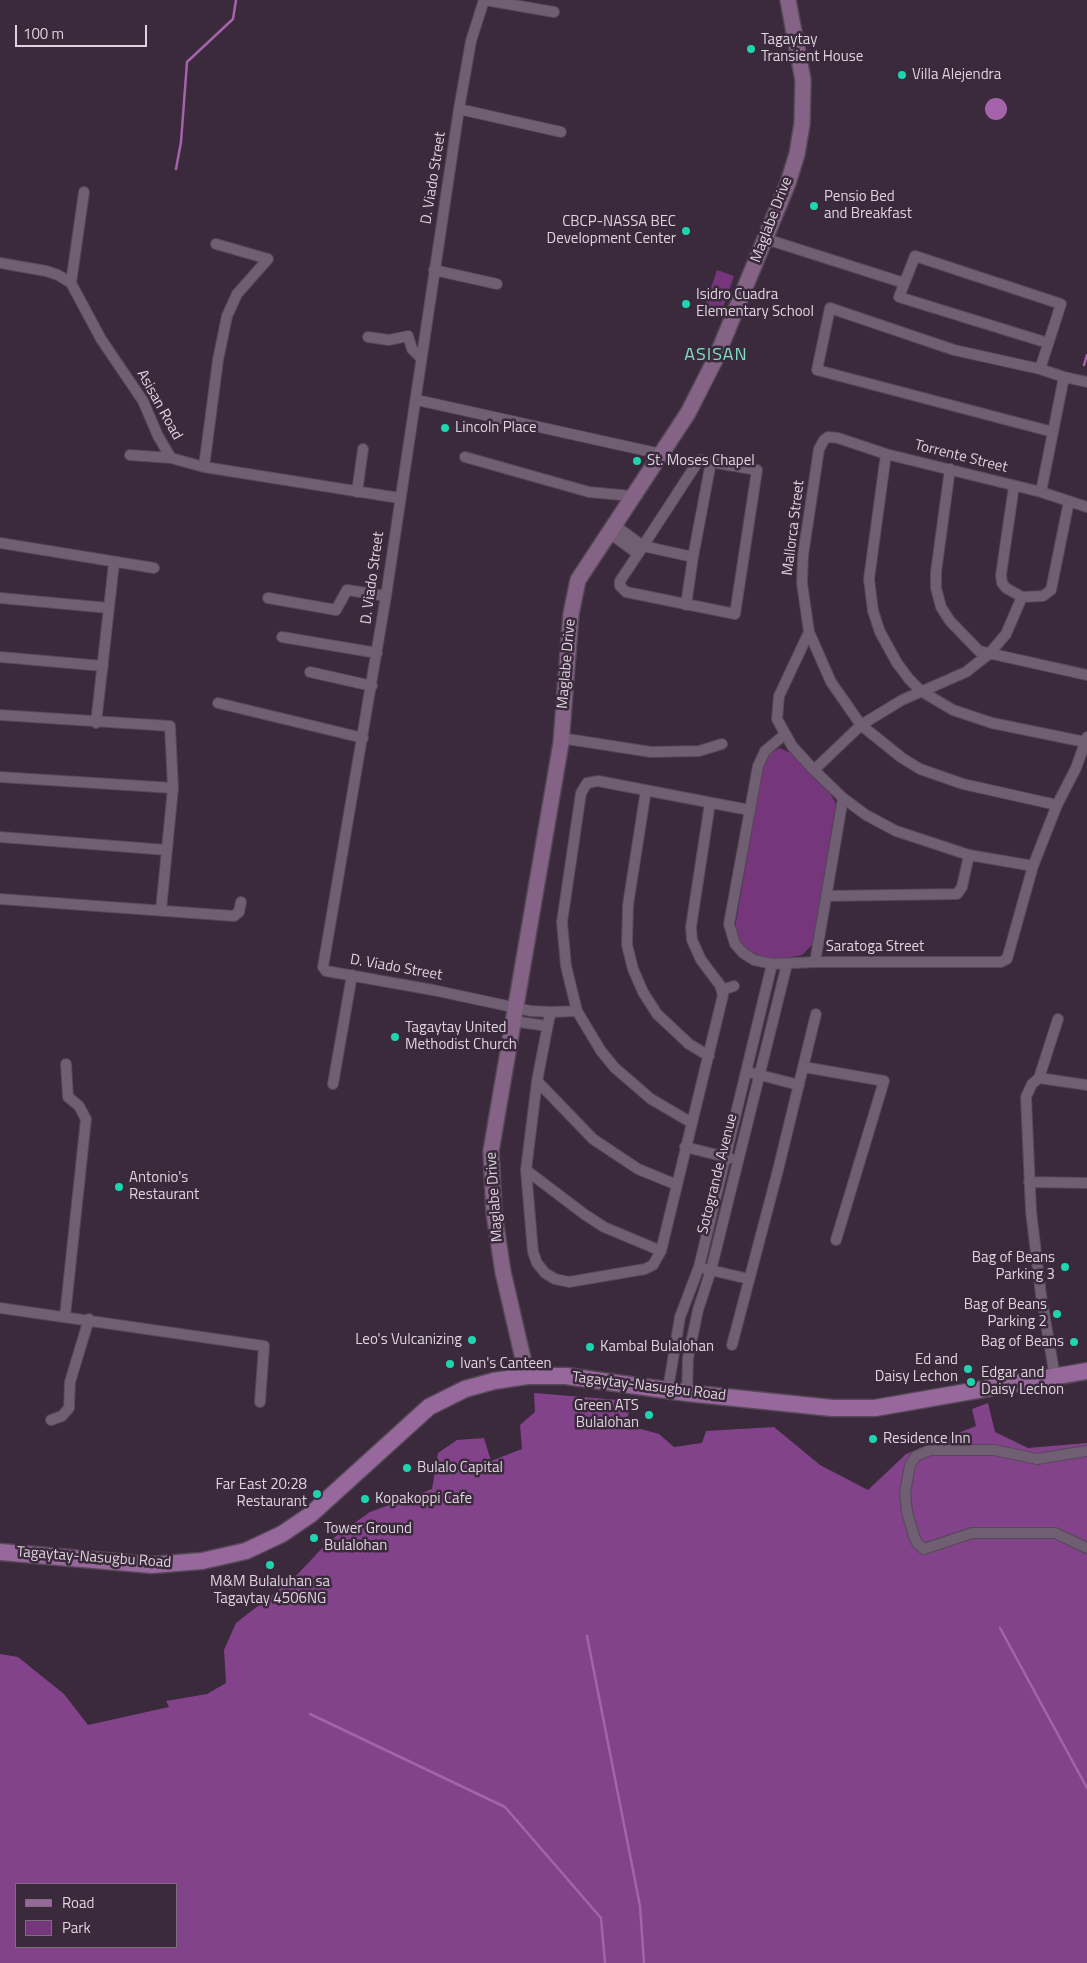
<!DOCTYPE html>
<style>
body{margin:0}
#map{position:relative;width:1087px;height:1963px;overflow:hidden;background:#3a2a3b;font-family:"Titillium Web",sans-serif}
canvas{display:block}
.legend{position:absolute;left:15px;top:1883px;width:162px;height:65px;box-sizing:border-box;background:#3a2a3b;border:1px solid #7c6e7d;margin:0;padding:6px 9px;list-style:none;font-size:15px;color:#ded4df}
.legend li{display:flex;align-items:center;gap:10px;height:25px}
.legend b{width:25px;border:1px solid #7c6e7d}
.scale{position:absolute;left:15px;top:25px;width:132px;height:22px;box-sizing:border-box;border:2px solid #ded4df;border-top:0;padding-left:6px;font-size:15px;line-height:18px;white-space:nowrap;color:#ded4df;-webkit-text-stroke:4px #3a2a3b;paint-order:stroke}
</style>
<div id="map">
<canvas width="1087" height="1963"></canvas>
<ul class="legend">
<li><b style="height:6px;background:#97689b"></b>Road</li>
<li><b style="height:14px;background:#75367b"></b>Park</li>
</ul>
<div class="scale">100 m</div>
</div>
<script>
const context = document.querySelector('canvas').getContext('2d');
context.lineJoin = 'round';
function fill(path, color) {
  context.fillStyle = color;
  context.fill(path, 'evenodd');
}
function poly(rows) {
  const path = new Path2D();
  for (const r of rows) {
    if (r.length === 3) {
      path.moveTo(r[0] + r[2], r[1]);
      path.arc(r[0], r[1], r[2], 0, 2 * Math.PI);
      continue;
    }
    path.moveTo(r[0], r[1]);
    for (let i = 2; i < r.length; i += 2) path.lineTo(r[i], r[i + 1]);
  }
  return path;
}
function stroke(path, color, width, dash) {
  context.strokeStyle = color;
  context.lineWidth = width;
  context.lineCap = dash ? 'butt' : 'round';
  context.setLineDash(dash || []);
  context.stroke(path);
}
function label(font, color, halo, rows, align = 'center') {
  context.font = font + ' "Titillium Web",sans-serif';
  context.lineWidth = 5;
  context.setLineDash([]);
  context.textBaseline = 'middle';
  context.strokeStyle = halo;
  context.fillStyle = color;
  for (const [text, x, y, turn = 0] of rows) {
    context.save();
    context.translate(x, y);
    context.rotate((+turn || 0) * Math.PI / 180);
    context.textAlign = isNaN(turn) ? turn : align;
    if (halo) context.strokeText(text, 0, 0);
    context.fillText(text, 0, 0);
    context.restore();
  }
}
const green = poly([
 [717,270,734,276,722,311,705,305],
 [780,748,793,754,829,791,836,804,813,944,802,955,782,959,762,958,748,950,741,943,735,927,763,766,770,753]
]);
const forest = poly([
 [534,1393,631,1401,626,1425,659,1434,674,1447,702,1443,706,1431,774,1427,820,1465,868,1490,906,1454,976,1426,972,1409,988,1403,995,1432,1028,1448,1087,1443,1087,1963,0,1963,0,1654,18,1657,64,1694,88,1725,169,1707,166,1701,207,1694,226,1683,224,1650,236,1623,294,1578,328,1542,370,1512,432,1489,438,1453,457,1440,484,1438,491,1461,522,1449,520,1425,535,1412],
 [16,1884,176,1884,176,1947,16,1947]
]);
const water = poly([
 [996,109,11]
]);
const stream = poly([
 [176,169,181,142,187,62,233,19,236,0],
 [1084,365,1087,355],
 [1000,1628,1087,1788],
 [587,1636,640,1906,644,1963],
 [310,1714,505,1807,601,1918,605,1963]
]);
const minor = poly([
 [484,0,471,41,459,109,386,596,323,967,326,971,433,990,531,1011,552,1012],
 [485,0,554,12],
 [459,109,561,132],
 [766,239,904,283],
 [0,263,46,271,58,275,71,283,101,339,143,401,158,436,171,458,204,467,399,498],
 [434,270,497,284],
 [71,283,84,192],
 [368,337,389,340,408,336,412,349,421,358],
 [1048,343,899,297,915,256,1061,304,1040,369,954,350,830,308,817,370,1053,432],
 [1040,369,1064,377,1041,492],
 [1064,377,1087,382],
 [417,400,661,454],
 [886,454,869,579,873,611,880,632,897,663,909,679,921,691,953,710,992,723,1085,742],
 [130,455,171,458],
 [465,457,589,492,632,496],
 [204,467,218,360,227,316,237,294,268,259,216,244],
 [950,469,936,572,936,588,941,607,950,621,979,651,1087,675],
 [1014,486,1001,575,1002,583,1006,588,1022,597,1043,596,1051,590,1069,501],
 [357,492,363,449],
 [613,524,643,546,693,557,711,462,757,470,735,614,626,592,620,586,620,581,638,554,643,546,699,460,711,462],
 [608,532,638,554],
 [0,543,154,568],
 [0,598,109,608],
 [268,598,336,610,347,590,386,596],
 [686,605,693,557],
 [809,632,779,696,777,719,792,746,814,770,843,798,866,815,896,831,969,855,1033,866],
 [282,637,377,653],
 [0,657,103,666],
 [310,672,372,686],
 [218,703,363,738],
 [0,715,170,726,173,788,161,910],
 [96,723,114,563],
 [784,735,765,751,758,766,729,924,735,944,743,953,754,960,772,964,815,962,1001,962,1007,959,1033,866,1057,805,1076,768,1087,737],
 [561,738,651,752,699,751,722,744],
 [814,770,861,725,902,700,966,672,989,654,1006,634,1022,597],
 [0,777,173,788],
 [646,790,628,905,627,945,633,969,643,992,657,1014,689,1044,709,1056],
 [1057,805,963,784,920,769,902,758,861,725,831,682,809,632,802,583,803,555,819,449,824,440,828,437,838,438,886,454,1041,492,1087,507],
 [0,837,167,850],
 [826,896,957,894,962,887,969,855],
 [0,899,234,916,239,912,241,902],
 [815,962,843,798],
 [722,990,734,986],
 [577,1011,552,1012,549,1019,537,1081,526,1170,533,1252,537,1263,545,1273,555,1279,569,1282,645,1269,653,1265,661,1251,723,995,720,985,701,960,692,940,691,927,710,803],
 [513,1021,547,1026],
 [804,1067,884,1081,836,1240],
 [752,1073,799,1085],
 [1039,1078,1058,1019],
 [537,1081,593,1139,638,1169,677,1185],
 [333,1084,352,975],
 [692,1123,651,1099,615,1068,601,1051,577,1011,566,966,562,922,581,793,587,783,598,781,749,810],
 [685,1147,730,1158],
 [526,1170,584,1214,604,1227,661,1251],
 [1029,1182,1087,1183],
 [706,1269,749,1279],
 [0,1308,264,1346,260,1402],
 [65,1316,86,1119,79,1106,68,1097,66,1064],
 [732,1345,778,1170,816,1014],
 [1055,1377,1041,1295,1031,1211,1026,1097,1032,1084,1039,1078,1087,1085],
 [668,1389,680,1317,699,1267,772,964],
 [687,1393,688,1358,698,1310,711,1270,787,964],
 [51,1420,62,1416,69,1408,70,1382,89,1319],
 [1087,1451,1037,1459,994,1450,930,1450,916,1456,910,1465,905,1493,907,1512,914,1536,917,1543,924,1549,972,1533,1055,1533,1087,1548]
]);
const secondary = poly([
 [527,1376,503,1272,494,1213,491,1151,561,743,571,614,578,580,688,413,716,358,788,183,797,154,802,124,803,80,788,0]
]);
const primary = poly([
 [0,1552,152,1565,202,1561,246,1551,282,1534,310,1515,429,1407,465,1389,494,1381,527,1376,566,1376,687,1393,832,1408,875,1408,1087,1371]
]);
const markers = [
 [751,49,5,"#1fd5b0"],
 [902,75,5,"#1fd5b0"],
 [814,206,5,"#1fd5b0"],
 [686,231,5,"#1fd5b0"],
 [686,304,5,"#1fd5b0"],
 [445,428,5,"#1fd5b0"],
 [637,461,5,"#1fd5b0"],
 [395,1037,5,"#1fd5b0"],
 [119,1187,5,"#1fd5b0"],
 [1065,1267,5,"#1fd5b0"],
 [1057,1314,5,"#1fd5b0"],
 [472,1340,5,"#1fd5b0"],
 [1074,1342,5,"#1fd5b0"],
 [590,1347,5,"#1fd5b0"],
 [450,1364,5,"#1fd5b0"],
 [968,1369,5,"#1fd5b0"],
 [971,1382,5,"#1fd5b0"],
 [649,1415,5,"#1fd5b0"],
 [873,1439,5,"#1fd5b0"],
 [407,1468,5,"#1fd5b0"],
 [317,1494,5,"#1fd5b0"],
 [365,1499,5,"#1fd5b0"],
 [314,1538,5,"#1fd5b0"],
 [270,1565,5,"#1fd5b0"]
];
const poiNames = [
 ["Tagaytay",761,40],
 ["Transient House",761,57],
 ["Villa Alejendra",912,75],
 ["Pensio Bed",824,197],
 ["and Breakfast",824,214],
 ["CBCP-NASSA BEC",676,222,"right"],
 ["Development Center",676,239,"right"],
 ["Isidro Cuadra",696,295],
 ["Elementary School",696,312],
 ["Lincoln Place",455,428],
 ["St. Moses Chapel",647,461],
 ["Tagaytay United",405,1028],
 ["Methodist Church",405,1045],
 ["Antonio's",129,1178],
 ["Restaurant",129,1195],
 ["Bag of Beans",1055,1258,"right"],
 ["Parking 3",1055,1275,"right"],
 ["Bag of Beans",1047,1305,"right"],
 ["Parking 2",1047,1322,"right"],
 ["Leo's Vulcanizing",462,1340,"right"],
 ["Bag of Beans",1064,1342,"right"],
 ["Kambal Bulalohan",600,1347],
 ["Ed and",958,1360,"right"],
 ["Daisy Lechon",958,1377,"right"],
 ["Ivan's Canteen",460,1364],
 ["Edgar and",981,1373],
 ["Daisy Lechon",981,1390],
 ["Green ATS",639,1406,"right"],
 ["Bulalohan",639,1423,"right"],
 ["Residence Inn",883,1439],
 ["Bulalo Capital",417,1468],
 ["Far East 20:28",307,1485,"right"],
 ["Restaurant",307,1502,"right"],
 ["Kopakoppi Cafe",375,1499],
 ["Tower Ground",324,1529],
 ["Bulalohan",324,1546],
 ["M&M Bulaluhan sa",270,1582,"center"],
 ["Tagaytay 4506NG",270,1599,"center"]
];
const streetNames = [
 ["D. Viado Street",434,178,-81],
 ["Maglabe Drive",772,220,-69],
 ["Asisan Road",159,405,61],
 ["Torrente Street",961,457,14],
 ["Mallorca Street",794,528,-83],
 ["D. Viado Street",373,578,-82],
 ["Maglabe Drive",567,664,-85],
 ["Saratoga Street",875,947],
 ["D. Viado Street",396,968,10],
 ["Sotogrande Avenue",718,1174,-76],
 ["Maglabe Drive",495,1197,-94],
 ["Tagaytay-Nasugbu Road",649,1387,7],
 ["Tagaytay-Nasugbu Road",94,1558,4]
];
const quarterNames = [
 ["ASISAN",716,356]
];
fill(green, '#75367b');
fill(forest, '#83438a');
fill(water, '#a563ab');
stroke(stream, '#a563ab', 2.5);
stroke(minor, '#554857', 12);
stroke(secondary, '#554857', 18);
stroke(primary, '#554857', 19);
stroke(minor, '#705e72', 10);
stroke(secondary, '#846387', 15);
stroke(primary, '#97689b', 16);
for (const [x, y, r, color] of markers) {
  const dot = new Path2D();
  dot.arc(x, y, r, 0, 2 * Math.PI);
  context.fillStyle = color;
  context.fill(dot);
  stroke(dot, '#3a2a3b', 2);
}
label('15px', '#ded4df', '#3a2a3b', poiNames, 'left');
label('15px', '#ded4df', '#3a2a3b', streetNames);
context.letterSpacing = '1px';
label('18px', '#7edec3', '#3a2a3b', quarterNames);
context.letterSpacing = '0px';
</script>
